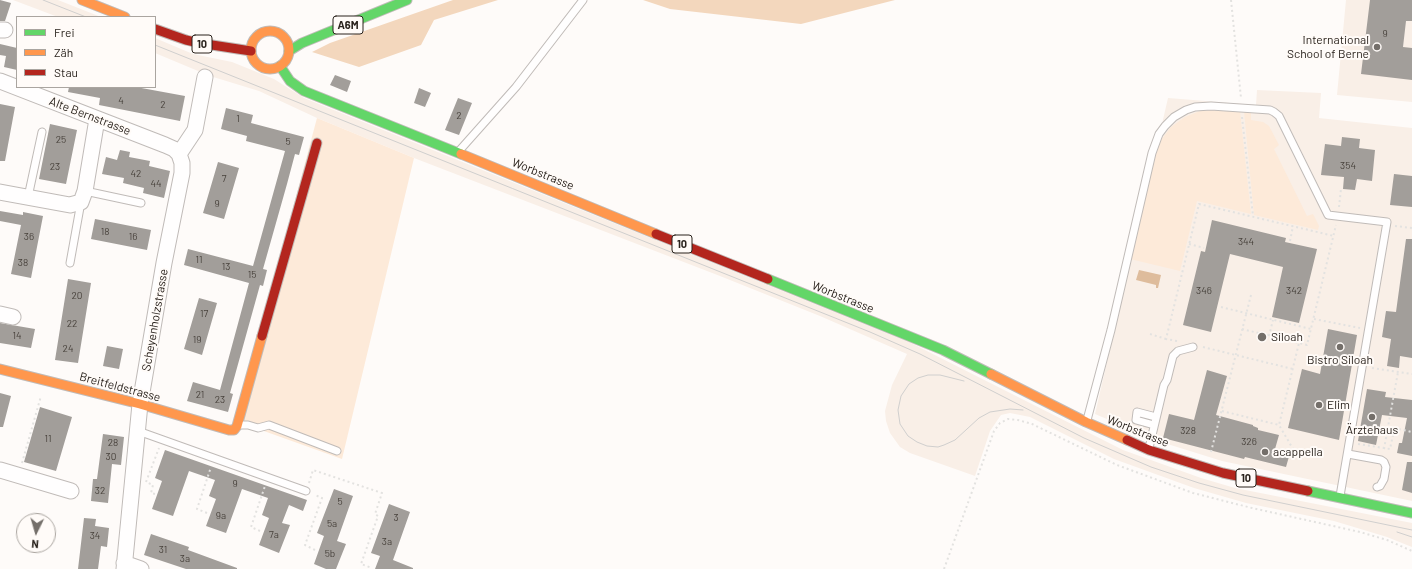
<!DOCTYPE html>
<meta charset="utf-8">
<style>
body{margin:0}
#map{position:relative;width:1412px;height:569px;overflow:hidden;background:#fefbf9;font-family:Barlow,sans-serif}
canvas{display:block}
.legend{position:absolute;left:16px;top:16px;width:140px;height:72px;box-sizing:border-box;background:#fffbf8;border:1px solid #aaa5a0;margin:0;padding:5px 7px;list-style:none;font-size:12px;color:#2a231d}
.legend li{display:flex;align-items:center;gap:8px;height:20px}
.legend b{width:20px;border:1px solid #aaa5a0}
.north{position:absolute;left:16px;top:513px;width:40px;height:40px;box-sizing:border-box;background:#fffbf8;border:1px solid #aaa5a0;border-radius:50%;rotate:185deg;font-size:11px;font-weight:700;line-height:16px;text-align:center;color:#2a231d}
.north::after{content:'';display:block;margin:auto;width:14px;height:18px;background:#746f6a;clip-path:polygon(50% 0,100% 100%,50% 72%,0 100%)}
</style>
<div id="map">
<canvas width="1412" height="569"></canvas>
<ul class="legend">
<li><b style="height:5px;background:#63d668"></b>Frei</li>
<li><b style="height:5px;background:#ff974d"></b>Zäh</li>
<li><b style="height:5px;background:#b3261e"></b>Stau</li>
</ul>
<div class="north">N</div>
</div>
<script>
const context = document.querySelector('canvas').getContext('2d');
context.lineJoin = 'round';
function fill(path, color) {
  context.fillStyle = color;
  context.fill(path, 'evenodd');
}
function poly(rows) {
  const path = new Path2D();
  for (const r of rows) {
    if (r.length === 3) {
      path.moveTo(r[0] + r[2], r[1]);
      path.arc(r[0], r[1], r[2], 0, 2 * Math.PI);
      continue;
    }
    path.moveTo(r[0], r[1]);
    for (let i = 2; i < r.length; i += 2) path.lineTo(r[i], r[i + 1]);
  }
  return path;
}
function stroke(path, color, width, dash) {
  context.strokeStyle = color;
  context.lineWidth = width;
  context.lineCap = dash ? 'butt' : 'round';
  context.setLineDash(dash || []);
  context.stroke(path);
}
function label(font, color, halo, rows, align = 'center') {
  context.font = font + ' Barlow,sans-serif';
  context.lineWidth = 4;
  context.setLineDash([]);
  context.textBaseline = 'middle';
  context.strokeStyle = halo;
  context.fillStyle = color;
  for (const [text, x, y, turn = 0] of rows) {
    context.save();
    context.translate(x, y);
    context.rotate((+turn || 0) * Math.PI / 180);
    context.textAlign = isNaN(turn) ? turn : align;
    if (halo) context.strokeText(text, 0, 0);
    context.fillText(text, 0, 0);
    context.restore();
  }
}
const built = poly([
 [13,0,58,0,101,17,58,17],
 [1346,0,1412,0,1412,102,1337,95],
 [155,38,193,54,232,62,274,79,304,98,911,343,1123,450,1201,478,1235,488,1412,523,1412,547,1387,537,1334,521,1246,503,1194,488,1114,459,1030,417,1010,413,1001,415,990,431,975,476,910,453,900,447,890,433,886,421,885,411,892,385,907,354,820,316,720,276,414,158,317,118,259,91,210,76,155,53],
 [1257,90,1321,93,1319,118,1412,128,1412,501,1222,461,1161,442,1095,414,1168,98,1256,105]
]);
const green = poly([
 [1211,110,1240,111,1251,214,1197,201,1180,271,1130,259,1155,154,1161,140,1171,127,1185,117,1200,111],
 [1244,111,1251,111,1251,120,1263,122,1269,126,1279,145,1274,149,1307,216,1313,214,1319,226,1318,230,1254,215],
 [317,118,414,158,342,459,236,421]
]);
const forest = poly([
 [453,0,498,0,434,20,421,45,359,67,312,52,330,43],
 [643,0,895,0,801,24,670,9]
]);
const water = poly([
 [1139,270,1161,275,1158,288,1156,288,1156,285,1136,280]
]);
const building = poly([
 [0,0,11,3,5,21,0,21],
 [1370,0,1412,0,1412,21,1406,21,1403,47,1412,48,1412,80,1361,74],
 [0,44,17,48,17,70,4,67,6,56,0,55],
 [335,75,351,81,347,92,330,85],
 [69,87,136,87,185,96,180,121,99,105,100,98,68,92],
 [419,88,431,93,425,107,414,103],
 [458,98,472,103,459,135,445,130],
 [0,104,15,107,5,161,0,161],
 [226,108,253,115,251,123,304,137,299,155,295,154,287,184,263,269,267,270,263,286,260,285,230,393,233,394,228,412,187,401,193,382,220,390,249,283,184,265,188,249,253,266,285,151,246,141,247,136,221,129],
 [50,124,77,130,66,184,39,179],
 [1342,137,1360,139,1359,148,1375,150,1372,181,1357,179,1355,190,1343,189,1344,177,1321,175,1325,144,1341,146],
 [120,150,130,152,129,157,150,161,149,166,170,171,164,198,143,193,144,188,123,183,124,178,102,174,106,157,117,160],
 [218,162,239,168,224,219,203,213],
 [1394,174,1412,176,1412,207,1390,205],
 [0,211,23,215,23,212,43,216,31,278,11,274,21,225,0,221],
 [95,219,151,230,147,250,91,239],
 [1212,220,1286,238,1285,242,1317,249,1299,323,1272,317,1283,267,1230,254,1211,332,1183,325,1201,251,1205,252],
 [1406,239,1412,239,1412,358,1400,356,1399,368,1387,366,1391,339,1382,337,1386,311,1396,312],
 [68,279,91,283,78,363,55,360],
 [199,298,217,303,202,355,184,349],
 [0,323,35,329,31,348,0,343],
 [1328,329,1357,335,1339,440,1288,428,1302,369,1320,374],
 [107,346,123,349,119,369,103,366],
 [1207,370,1227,376,1216,415,1253,425,1253,426,1258,428,1258,430,1279,435,1275,449,1290,453,1286,467,1245,457,1244,459,1163,438,1169,414,1194,420],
 [1367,389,1386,392,1385,397,1412,400,1412,456,1397,453,1399,443,1402,443,1407,418,1382,415,1376,445,1358,441],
 [0,393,11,396,3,427,0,427],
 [40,407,72,417,56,471,24,462],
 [103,434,124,437,121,465,112,464,108,503,91,501,93,479,97,479],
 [165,450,307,500,303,511,289,505,282,523,290,525,279,553,259,545,269,518,262,515,268,498,242,489,226,533,206,526,216,499,209,496,215,480,189,471,173,516,152,509,162,481,155,478],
 [1407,462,1412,462,1412,493,1402,490],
 [334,489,353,496,337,541,346,544,336,569,326,569,314,564,324,536,317,533],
 [389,504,410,512,393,560,413,568,413,569,375,569,380,556,371,553],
 [84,518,96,519,95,526,109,528,107,547,101,546,98,569,78,569],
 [151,534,189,547,188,550,237,568,237,569,186,569,144,555]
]);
const path = poly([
 [1231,0,1241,98],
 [1242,117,1253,216],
 [1339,207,1341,189],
 [1395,226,1412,228],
 [1290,241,1293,226],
 [1189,244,1204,248],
 [1221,307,1311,329],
 [1314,319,1360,328],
 [1242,329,1307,345,1336,225],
 [1150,334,1166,339],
 [1269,336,1273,320],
 [1177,341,1166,339,1199,204,1334,236],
 [1203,347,1293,369],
 [1372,368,1412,374],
 [1222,411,1279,425],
 [1358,444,1390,449,1393,435,1399,429,1412,432],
 [1384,449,1398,372],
 [1211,452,1251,295],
 [1296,454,1279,425,1299,343],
 [22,463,41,396],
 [309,483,313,470,382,493,375,514,378,516,361,564,372,568],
 [155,494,151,493,153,485,146,482,159,448],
 [207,513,197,509,211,467],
 [260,531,251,527,265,486],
 [315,550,305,545,322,498,315,495],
 [944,569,994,431,1000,423,1008,419,1018,420,1032,424,1117,465,1193,493,1252,508,1360,532,1387,540,1412,551]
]);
const lane = poly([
 [459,151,516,87,583,0],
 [85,191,141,203],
 [28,197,42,132],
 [70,263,81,202],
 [1087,420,1111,330,1152,153,1159,134,1165,126,1174,117,1186,110,1195,107,1211,106,1270,110,1274,112,1279,116,1328,215,1387,222,1340,496],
 [240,425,248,425,258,428,269,425,337,451],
 [1154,425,1136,420,1137,412,1156,417],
 [138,431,306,491],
 [1149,448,1164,385,1167,380,1173,356,1178,351,1193,347],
 [1348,454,1381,460,1384,462,1386,467,1384,479,1380,486,1377,487]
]);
const street = poly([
 [0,30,5,30],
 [0,81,165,145,174,149,179,154],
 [0,192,70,205,81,202,85,191,97,119],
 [0,314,13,317],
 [0,470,71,491],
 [124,563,141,569],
 [124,569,140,404,164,263,182,173,182,163,179,154,195,130,205,77]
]);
const fast = poly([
 [289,51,302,43,407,0],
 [280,66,290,81,304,91,461,154],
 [768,279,943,350,991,374],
 [1308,491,1412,513]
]);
const slow = poly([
 [82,0,125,17],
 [270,50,19],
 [461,154,656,234],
 [0,369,140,404,229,430,234,430,237,426,262,336],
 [991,374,1086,422,1127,440]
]);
const jam = poly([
 [155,29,186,40,199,43,251,51],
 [656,234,768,279],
 [262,336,317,143],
 [1127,440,1149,450,1223,473,1308,491]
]);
const tram = poly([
 [43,0,86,17],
 [155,45,870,332,920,354,1084,438,1151,467,1199,483,1243,495,1412,530],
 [964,381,940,375,928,375,918,378,909,384,901,396,898,410,900,424,908,436,917,442,927,446,938,447,944,445,955,440,979,418,990,412,1010,409,1023,410],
 [1397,532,1412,537]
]);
const markers = [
 [1377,47,4,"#746f6a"],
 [1262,337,5,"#746f6a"],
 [1340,347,4,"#746f6a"],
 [1319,405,4,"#746f6a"],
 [1372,417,4,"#746f6a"],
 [1265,452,4,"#746f6a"]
];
const numberNames = [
 ["9",1385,34],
 ["4",121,101],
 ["2",163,105],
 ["2",459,116],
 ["1",238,119],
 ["25",61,140],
 ["5",288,142],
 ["354",1348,166],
 ["23",55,167],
 ["42",136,174],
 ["7",224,179],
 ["44",156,184],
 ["9",217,204],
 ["18",105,232],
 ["36",29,237],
 ["16",133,237],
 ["344",1246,242],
 ["11",199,260],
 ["38",23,263],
 ["13",226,267],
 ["15",252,275],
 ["346",1204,291],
 ["342",1294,291],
 ["20",77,296],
 ["17",204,314],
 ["22",72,324],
 ["14",17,336],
 ["19",197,340],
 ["24",68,349],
 ["21",200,395],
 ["23",220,400],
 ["328",1188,431],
 ["11",48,439],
 ["326",1249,442],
 ["28",113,443],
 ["30",111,457],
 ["9",235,484],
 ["32",100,491],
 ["5",340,502],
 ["9a",221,516],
 ["3",396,518],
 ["5a",332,524],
 ["7a",274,535],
 ["34",95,536],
 ["3a",387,542],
 ["31",163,550],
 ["5b",330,554],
 ["3a",185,559]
];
const shields = [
 [348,25,30],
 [202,44,20],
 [682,244,20],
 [1246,478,20]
];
const shieldNames = [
 ["A6M",348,25],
 ["10",202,44],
 ["10",682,244],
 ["10",1246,478]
];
const poiNames = [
 ["International",1369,40,"right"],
 ["School of Berne",1369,54,"right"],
 ["Siloah",1271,337],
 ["Bistro Siloah",1340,360,"center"],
 ["Elim",1327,405],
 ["Ärztehaus",1372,430,"center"],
 ["acappella",1273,452]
];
const streetNames = [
 ["Alte Bernstrasse",90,116,21],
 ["Worbstrasse",543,174,22],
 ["Worbstrasse",843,297,22],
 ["Scheyenholzstrasse",155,320,-80],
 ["Breitfeldstrasse",120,387,15],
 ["Worbstrasse",1138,431,22]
];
fill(built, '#f9efe7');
fill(green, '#fdead9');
fill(forest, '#f3d7bd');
fill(water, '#debc9c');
fill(building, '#a29e9a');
stroke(lane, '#c0bbb8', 9);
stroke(street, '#c0bbb8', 17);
stroke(fast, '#c0bbb8', 11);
stroke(slow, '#c0bbb8', 11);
stroke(jam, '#c0bbb8', 11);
stroke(path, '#e3e2e0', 2, [2, 3]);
stroke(lane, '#fffefe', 7);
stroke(street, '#fffefe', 15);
stroke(fast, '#63d668', 9);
stroke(slow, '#ff974d', 9);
stroke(jam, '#b3261e', 9);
stroke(tram, '#d0cfce', 1);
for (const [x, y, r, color] of markers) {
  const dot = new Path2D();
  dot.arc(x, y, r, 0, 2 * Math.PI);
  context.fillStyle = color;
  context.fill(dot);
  stroke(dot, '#fffbf8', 1.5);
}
label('10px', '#48423c', null, numberNames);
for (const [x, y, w] of shields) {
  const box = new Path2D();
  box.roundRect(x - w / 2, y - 9, w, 18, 3);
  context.fillStyle = '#fffbf8';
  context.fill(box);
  stroke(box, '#2a231d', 1);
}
label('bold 11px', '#2a231d', null, shieldNames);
label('12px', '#2a231d', '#fffbf8', poiNames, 'left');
label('12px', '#2a231d', '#fffbf8', streetNames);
</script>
